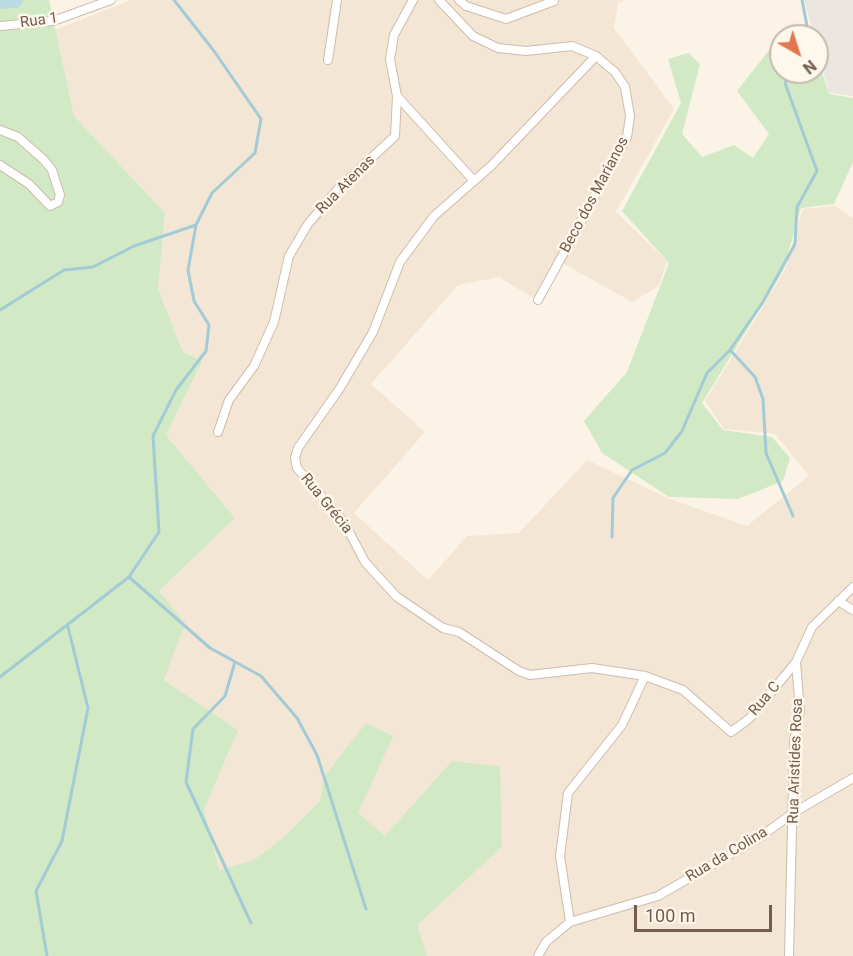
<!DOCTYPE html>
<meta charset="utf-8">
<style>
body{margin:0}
#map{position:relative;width:853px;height:956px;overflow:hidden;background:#fbf4e6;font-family:Roboto,sans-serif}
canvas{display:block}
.north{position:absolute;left:769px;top:24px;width:60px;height:60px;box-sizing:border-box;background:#fef8ec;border:2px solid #c7baac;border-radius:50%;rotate:141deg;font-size:16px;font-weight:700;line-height:24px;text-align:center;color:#745c4c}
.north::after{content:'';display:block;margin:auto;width:21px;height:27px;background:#e07750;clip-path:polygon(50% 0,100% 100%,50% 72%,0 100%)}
.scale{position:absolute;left:634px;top:905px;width:138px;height:27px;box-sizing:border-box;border:3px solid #745c4c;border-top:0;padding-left:8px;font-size:18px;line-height:21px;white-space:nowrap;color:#745c4c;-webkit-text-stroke:4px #fef8ec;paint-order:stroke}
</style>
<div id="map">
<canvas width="853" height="956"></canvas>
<div class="north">N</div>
<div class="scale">100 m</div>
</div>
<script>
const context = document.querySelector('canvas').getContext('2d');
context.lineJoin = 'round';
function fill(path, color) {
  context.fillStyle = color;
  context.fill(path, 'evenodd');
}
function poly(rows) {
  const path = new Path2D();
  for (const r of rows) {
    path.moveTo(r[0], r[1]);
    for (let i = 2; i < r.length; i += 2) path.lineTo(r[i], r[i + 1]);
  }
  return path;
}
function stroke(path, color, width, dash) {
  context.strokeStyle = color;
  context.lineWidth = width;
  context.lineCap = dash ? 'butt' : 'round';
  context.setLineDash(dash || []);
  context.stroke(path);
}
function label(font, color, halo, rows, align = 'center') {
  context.font = font + ' Roboto,sans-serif';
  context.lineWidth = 5;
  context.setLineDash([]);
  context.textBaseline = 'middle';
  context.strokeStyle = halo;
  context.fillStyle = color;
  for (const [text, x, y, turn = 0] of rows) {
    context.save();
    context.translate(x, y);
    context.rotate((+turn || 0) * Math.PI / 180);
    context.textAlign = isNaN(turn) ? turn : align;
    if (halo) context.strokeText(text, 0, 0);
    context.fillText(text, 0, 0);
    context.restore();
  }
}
const residential = poly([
 [131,0,627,0,618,3,614,28,674,109,616,212,667,261,659,286,632,302,555,259,533,298,499,277,458,285,371,384,425,432,354,513,428,580,467,536,519,533,587,460,670,499,747,526,809,476,775,434,724,429,705,401,784,272,803,209,835,206,853,218,853,956,427,956,416,925,502,847,499,766,452,761,418,843,219,871,204,810,238,730,164,680,184,623,159,591,235,518,166,435,202,361,183,352,158,289,165,213,74,116,55,30]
]);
const industrial = poly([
 [804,0,853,0,853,96,829,93,817,48,817,36,814,36]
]);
const green = poly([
 [0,0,49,0,74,116,165,213,158,289,183,352,202,361,166,435,235,518,159,591,185,623,164,680,238,730,204,810,219,870,254,860,284,837,320,801,324,777,366,723,393,736,358,813,385,836,452,761,500,766,502,847,417,925,427,956,0,956],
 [784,31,809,32,810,36,781,36,781,72,817,72,817,57,829,94,853,98,853,162,834,204,801,208,783,271,702,403,723,430,772,437,790,458,783,481,738,499,669,497,602,453,584,421,627,372,669,263,622,211,681,103,668,59,688,53,700,64,682,134,702,157,734,145,753,158,769,134,737,91]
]);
const stream = poly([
 [802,0,809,36],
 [0,310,64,270,93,267,134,246,196,225],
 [731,351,755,377,763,399,766,453,793,516],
 [612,537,613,498,632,470,665,453,682,431,707,373,730,350,763,302,795,244,797,207,817,171,785,83,790,72],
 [129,577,210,648,261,676,297,718,317,755,366,909],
 [235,662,225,696,193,729,186,782,251,923],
 [0,677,129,577,159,532,153,436,176,390,206,351,209,325,194,301,188,270,196,225,212,193,255,153,261,119,214,51,174,0],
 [47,956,36,891,62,841,88,708,68,627]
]);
const river = poly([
 [0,1,15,0]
]);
const minor = poly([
 [439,0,473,36,498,48,526,51,572,46,596,56,615,72,625,87,630,116,627,137,538,300],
 [459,0,466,6,506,19,554,1],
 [0,26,53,21,111,0],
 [596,56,491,166,434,216,400,262,373,332,340,388,298,448,295,458,297,468,344,522,365,562,397,597,443,628,459,632,519,671,530,675,592,668,645,676,683,690,731,732,750,718,796,662],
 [328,60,337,0],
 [397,96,474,181],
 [0,130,18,137,44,160,52,170,60,195,58,202,50,206,29,184,0,165],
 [218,432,229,400,254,366,274,322,289,256,308,224,338,189,395,136,397,96,390,59,394,35,413,0],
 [838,601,853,610],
 [570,922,560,856,568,793,622,725,645,676],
 [538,956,546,942,570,922,658,896,760,837,793,813,853,778],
 [789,956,794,741,800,711,796,662,812,627,853,587]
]);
const streetNames = [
 ["Rua 1",39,21,-8],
 ["Rua Atenas",346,185,-45],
 ["Beco dos Marianos",595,195,-62],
 ["Rua Grécia",326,504,51],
 ["Rua C",765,699,-50],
 ["Rua Aristides Rosa",796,761,-88],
 ["Rua da Colina",727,855,-31]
];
fill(residential, '#f3e6d5');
fill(industrial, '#ece6e0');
fill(green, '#d2e9c5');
stroke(stream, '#a2cbd6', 3);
stroke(river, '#bbdce4', 16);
stroke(minor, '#cdbcad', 10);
stroke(minor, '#fff', 8);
label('15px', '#745c4c', '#fef8ec', streetNames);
</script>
